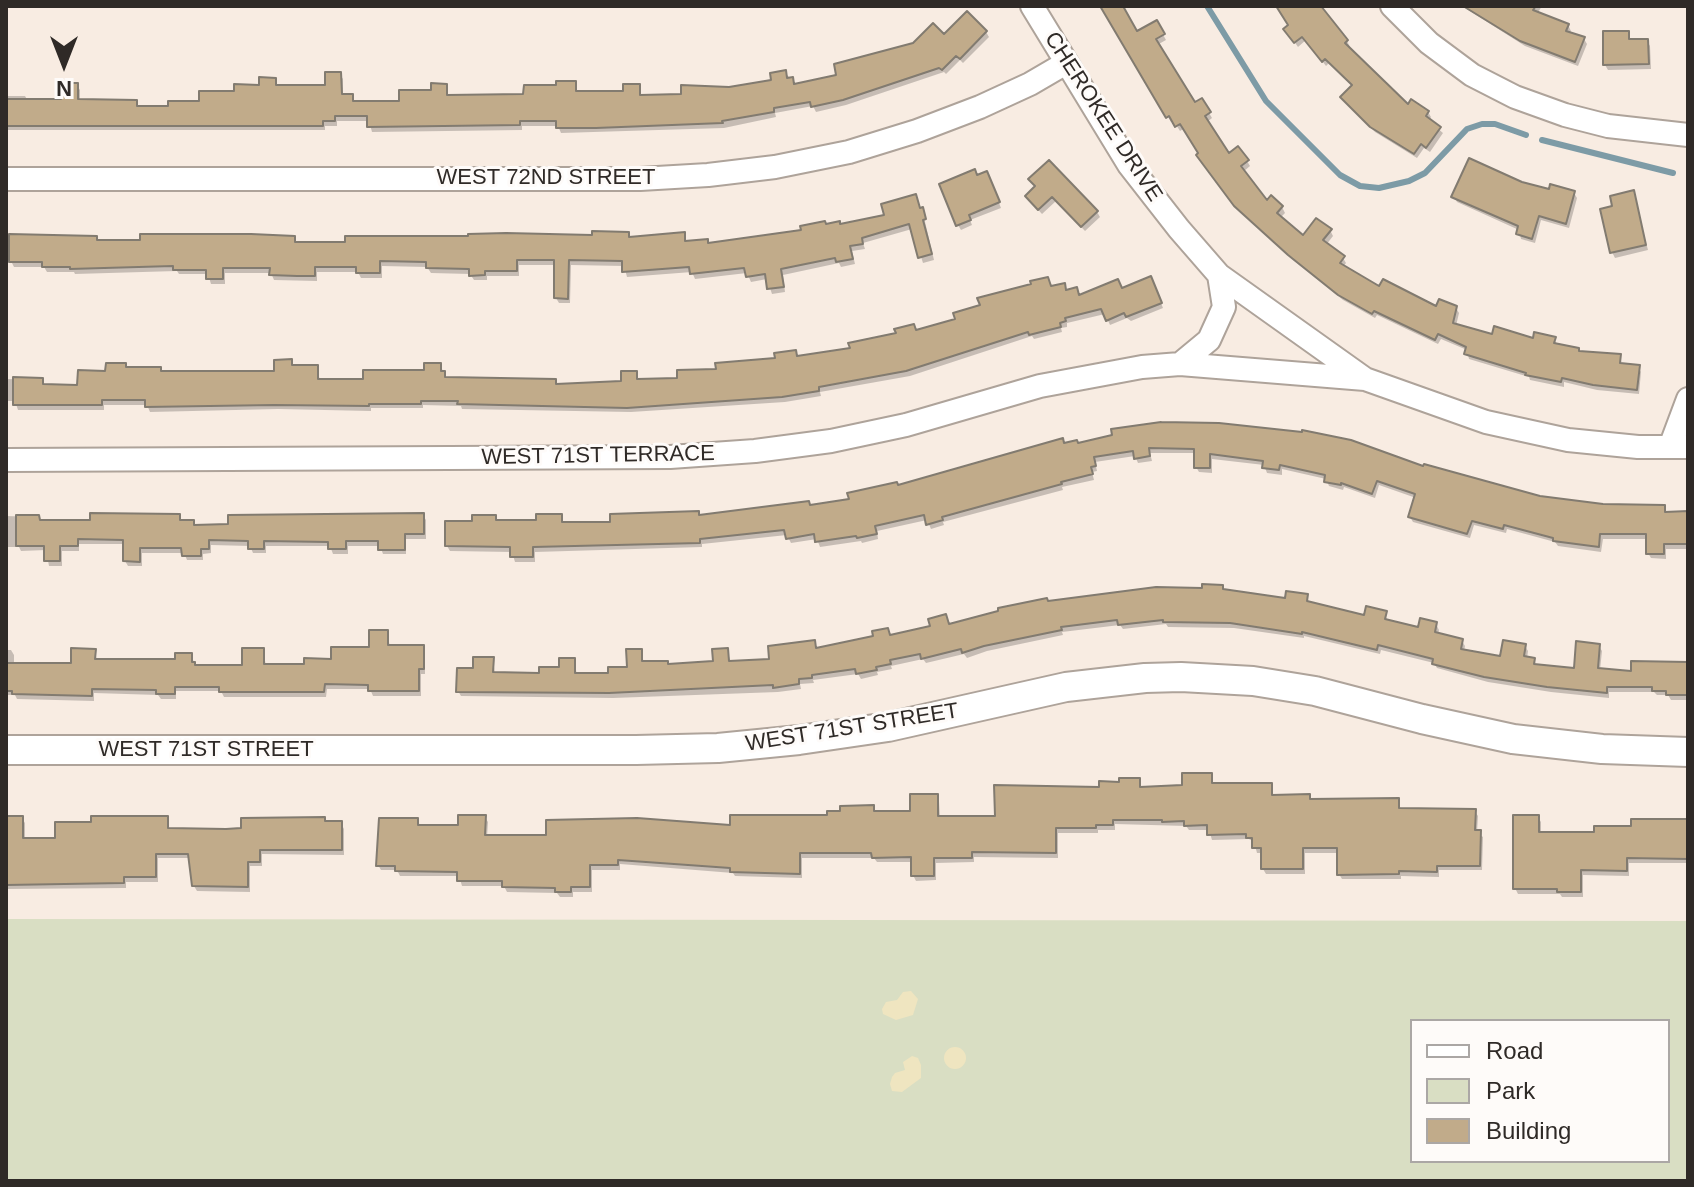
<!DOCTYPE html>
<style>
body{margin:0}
#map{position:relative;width:1694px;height:1187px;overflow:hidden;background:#f8ece2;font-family:Helvetica,sans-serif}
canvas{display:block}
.frame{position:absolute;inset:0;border:8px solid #2f2a27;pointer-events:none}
.legend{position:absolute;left:1410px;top:1019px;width:260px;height:144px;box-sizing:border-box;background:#fefbf9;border:2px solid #aba7a5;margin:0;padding:10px 14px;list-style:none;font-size:24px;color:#2f2a27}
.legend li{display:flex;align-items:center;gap:16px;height:40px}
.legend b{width:40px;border:2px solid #aba7a5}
.north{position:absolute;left:24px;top:24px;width:80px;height:80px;-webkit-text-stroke:6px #fefbf9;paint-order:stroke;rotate:180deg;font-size:22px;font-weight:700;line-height:32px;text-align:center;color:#2f2a27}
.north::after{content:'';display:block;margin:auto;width:28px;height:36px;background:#2f2a27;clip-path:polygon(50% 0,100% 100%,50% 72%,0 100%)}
</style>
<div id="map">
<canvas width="1694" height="1187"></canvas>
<div class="frame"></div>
<ul class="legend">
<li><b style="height:10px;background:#fff"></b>Road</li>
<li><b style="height:22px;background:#d9dec3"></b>Park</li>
<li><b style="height:22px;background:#c1ab8a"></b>Building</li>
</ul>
<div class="north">N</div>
</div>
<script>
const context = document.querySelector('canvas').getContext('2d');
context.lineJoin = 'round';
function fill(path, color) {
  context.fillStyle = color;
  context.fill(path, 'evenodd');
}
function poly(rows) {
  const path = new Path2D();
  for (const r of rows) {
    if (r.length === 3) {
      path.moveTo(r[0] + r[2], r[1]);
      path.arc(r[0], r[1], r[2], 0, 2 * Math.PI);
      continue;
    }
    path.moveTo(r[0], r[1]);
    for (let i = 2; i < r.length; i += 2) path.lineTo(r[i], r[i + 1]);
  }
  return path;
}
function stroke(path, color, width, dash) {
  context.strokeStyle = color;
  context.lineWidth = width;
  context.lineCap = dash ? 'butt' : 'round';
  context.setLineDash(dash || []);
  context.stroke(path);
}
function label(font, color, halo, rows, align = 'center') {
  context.font = font + ' Helvetica,sans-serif';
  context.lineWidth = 6;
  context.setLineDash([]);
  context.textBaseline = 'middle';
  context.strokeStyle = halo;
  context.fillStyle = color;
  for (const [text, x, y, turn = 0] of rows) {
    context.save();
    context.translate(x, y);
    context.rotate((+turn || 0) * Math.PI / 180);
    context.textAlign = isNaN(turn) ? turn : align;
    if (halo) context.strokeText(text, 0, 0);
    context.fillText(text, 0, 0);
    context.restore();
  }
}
const green = poly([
 [6,919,1688,921,1688,1181,6,1181],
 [1412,1021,1668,1021,1668,1161,1412,1161]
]);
const sand = poly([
 [911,991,918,999,913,1015,896,1020,883,1014,882,1009,886,1002,897,1000,903,992],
 [955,1058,11],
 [912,1056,918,1058,921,1065,921,1078,902,1092,892,1091,890,1084,892,1077,895,1073,905,1070,903,1062]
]);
const shadow = poly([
 [1102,6,1120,6,1136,34,1156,22,1166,40,1157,45,1195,105,1202,101,1212,118,1207,122,1228,156,1247,161,1250,166,1243,172,1267,204,1282,207,1285,213,1280,218,1303,238,1330,230,1333,236,1326,245,1343,258,1346,263,1343,267,1379,289,1437,308,1456,308,1459,313,1456,326,1493,337,1534,340,1554,339,1557,344,1580,353,1620,356,1622,365,1638,367,1641,372,1639,394,1597,390,1564,382,1564,387,1530,380,1529,377,1469,359,1467,350,1441,339,1438,344,1377,315,1375,318,1343,300,1293,260,1240,211,1201,161,1201,154,1185,128,1180,131,1173,120,1171,122],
 [1278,6,1319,6,1347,41,1350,47,1348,48,1408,107,1428,112,1431,117,1429,121,1443,133,1430,152,1424,148,1417,158,1375,132,1342,98,1353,87,1329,63,1326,66,1306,40,1298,47,1289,34,1291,26],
 [1462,6,1542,6,1537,14,1568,25,1571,31,1569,34,1584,39,1587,44,1578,66,1525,46],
 [986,32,989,37,963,63,960,60,946,74,944,72,846,105,816,112,813,106,775,113,776,117,724,128,561,133,558,126,522,126,522,130,372,132,369,121,337,121,337,126,325,126,325,130,6,130,6,96,25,96,28,101,63,101,77,85,80,90,80,101,136,102,139,108,170,108,201,103,261,87,275,80,278,87,327,87,340,74,343,79,343,96,352,96,355,103,401,103,446,86,449,97,525,96,575,83,578,93,625,93,638,86,642,97,684,96,773,81,785,72,796,86,839,76,945,37],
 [1628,33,1631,41,1647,41,1650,46,1651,69,1608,70,1605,65],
 [977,177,989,178,1001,208,970,220,972,225,961,230,958,225],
 [1031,180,1097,212,1100,217,1085,231,1056,201,1042,214,1030,201,1036,187],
 [1550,192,1574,193,1577,198,1569,228,1541,220,1535,243,1521,239,1519,230,1457,202,1454,196],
 [1633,192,1648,250,1615,258,1612,252,1614,208],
 [922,209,934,260,923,263,912,229,863,243,865,249,852,251,855,264,841,267,839,263,783,275,785,292,772,294,767,279,751,282,747,273,695,279,692,272,627,277,624,266,571,265,570,303,559,303,556,298,556,265,519,265,519,276,487,276,487,280,474,280,470,274,431,273,427,267,382,266,382,278,361,278,358,272,317,272,317,281,274,280,271,273,225,273,225,284,211,284,208,274,179,274,177,271,75,274,74,272,47,272,44,267,14,267,11,261,98,242,293,238,296,244,628,234,630,239,684,234,687,243,709,245,826,226,840,226],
 [1047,279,1051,288,1064,285,1067,292,1076,290,1080,296,1153,284,1163,308,1131,321,1127,318,1110,325,1105,314,1067,323,1067,327,1061,328,1062,332,1034,339,1032,336,910,376,820,392,821,396,785,402,631,412,462,409,461,406,423,405,423,408,371,408,371,411,278,409,150,412,147,405,104,405,104,410,18,410,15,401,6,401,6,379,42,380,46,386,79,387,107,373,127,369,162,373,276,373,291,361,294,367,317,367,320,381,365,381,426,372,440,365,447,379,555,381,558,386,623,383,636,373,639,381,680,380,777,359,795,352,799,358,852,350,917,332,958,320],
 [1114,436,1425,469,1539,498,1603,506,1664,507,1668,514,1688,513,1688,549,1666,549,1666,559,1651,558,1648,553,1648,539,1603,539,1601,552,1558,546,1555,542,1507,529,1506,533,1474,525,1470,538,1413,522,1410,517,1416,498,1379,485,1375,498,1344,487,1343,490,1329,486,1326,479,1282,469,1282,475,1267,473,1264,465,1212,459,1212,473,1199,472,1196,467,1196,453,1150,453,1152,461,1138,463,1135,456,1095,462,1097,471,1092,472,1094,480,1062,487,1063,490,943,522,944,525,931,529,927,520,877,531,878,539,862,543,861,541,820,547,817,539,791,543,787,535,702,544,702,547,535,552,535,562,515,562,512,552,450,551,447,546,474,523,494,517,498,522,538,522,561,516,564,524,612,524,810,507,851,501,1064,445,1078,445],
 [423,515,426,520,426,539,406,539,406,554,383,554,380,546,348,546,348,554,333,554,330,546,266,546,266,553,253,553,250,546,211,545,211,553,203,554,203,560,187,560,184,553,142,553,142,566,128,566,125,561,125,544,79,544,79,551,62,551,62,566,49,566,46,550,21,551,19,547,6,547,6,516,38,517,41,522,178,516,182,522,192,522,195,527],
 [1222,587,1225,591,1287,600,1307,596,1309,604,1365,617,1385,612,1387,621,1419,629,1436,624,1439,630,1438,635,1462,641,1465,646,1464,652,1502,658,1525,646,1528,651,1527,659,1534,660,1537,666,1576,670,1599,646,1602,651,1600,670,1633,673,1688,664,1688,700,1671,700,1668,695,1657,695,1654,692,1609,692,1609,698,1551,692,1488,682,1437,668,1434,663,1381,650,1380,654,1304,636,1304,638,1234,628,1168,627,1166,624,1123,629,1120,625,1062,632,1063,635,987,651,967,658,964,654,926,663,923,659,891,666,892,669,877,672,878,675,861,679,858,674,813,680,814,683,800,684,801,689,778,692,613,698,461,696,458,691,475,670,493,659,495,674,541,675,561,669,574,660,577,675,610,675,629,668,641,651,644,663,668,666,715,663,727,650,731,663,772,661,814,642,817,650,875,638,887,630,891,636,933,628,945,617,949,625,1048,603],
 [387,632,390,647,422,647,425,652,425,674,421,674,421,696,373,696,370,689,327,689,326,697,224,697,221,691,176,691,176,699,161,699,158,695,94,693,94,701,17,699,15,695,6,695,6,650,11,650,14,655,14,665,73,665,95,651,97,661,177,661,191,655,196,667,244,666,263,650,266,666,306,666,333,661,371,649],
 [1211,775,1214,785,1271,785,1274,797,1309,796,1312,801,1398,800,1401,810,1474,810,1478,816,1477,832,1483,837,1482,870,1439,870,1439,877,1401,876,1401,879,1342,879,1339,874,1339,853,1305,853,1305,874,1266,874,1263,869,1263,853,1257,853,1254,842,1249,839,1212,840,1209,830,1189,830,1186,826,1115,824,1115,830,1098,830,1098,833,1058,833,1058,858,974,857,974,862,936,863,936,880,916,881,913,875,913,862,877,862,874,858,802,858,802,878,735,876,733,873,620,864,620,870,592,870,592,892,573,892,573,897,560,897,557,893,507,892,504,886,462,886,459,876,400,876,397,870,381,870,378,865,417,820,420,825,460,827,485,817,488,822,487,837,548,837,732,827,829,817,873,807,876,813,912,813,936,796,939,801,940,818,997,818,1101,789,1101,783,1139,780,1142,789,1184,787],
 [1538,817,1541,822,1541,834,1596,834,1688,821,1688,818,1688,863,1629,863,1629,876,1583,875,1583,897,1562,897,1560,894,1518,894,1515,888],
 [6,818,22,818,25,823,25,840,57,840,166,818,170,830,243,830,324,819,327,823,341,823,344,829,344,855,262,854,262,866,250,866,250,892,197,891,194,886,191,858,158,858,158,882,126,882,126,888,6,889]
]);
const stream = poly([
 [1207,6,1266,101,1340,175,1360,186,1379,188,1409,181,1425,173,1467,129,1482,124,1495,124,1526,135],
 [1542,140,1673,173]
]);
const building = poly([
 [1100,6,1123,6,1137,31,1157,20,1165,34,1156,39,1195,102,1202,98,1211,112,1205,116,1229,153,1238,146,1249,160,1241,166,1267,200,1271,195,1283,206,1277,213,1303,235,1316,218,1332,229,1323,240,1345,256,1340,263,1379,286,1383,279,1436,306,1439,299,1457,306,1453,323,1492,334,1494,326,1533,338,1534,332,1556,337,1554,343,1579,348,1579,351,1621,354,1620,363,1640,365,1637,390,1593,385,1562,378,1561,382,1525,375,1526,373,1464,354,1466,347,1438,334,1435,340,1374,311,1372,314,1338,295,1288,255,1234,206,1196,155,1198,153,1180,124,1175,127,1169,116,1166,118,1100,6],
 [1276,6,1321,6,1348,40,1345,43,1408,104,1411,99,1429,111,1426,116,1441,127,1426,148,1421,144,1414,154,1370,127,1340,97,1352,85,1325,59,1322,62,1302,37,1294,43,1283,29,1288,25,1276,6],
 [1463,6,1536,6,1533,10,1569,24,1566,31,1585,37,1575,62,1520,41,1463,6],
 [967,11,987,31,960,59,956,56,942,70,939,68,843,100,811,107,810,102,774,108,774,112,722,121,723,123,596,128,556,128,556,121,520,121,520,125,367,127,367,116,335,116,335,121,323,121,323,126,6,126,6,99,61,99,62,83,78,83,78,99,137,100,137,106,168,106,168,101,199,101,199,91,234,91,234,84,259,85,259,77,276,78,276,85,325,85,325,72,341,72,342,94,353,94,353,101,399,101,399,90,431,90,431,83,447,84,447,95,523,94,524,85,556,85,556,81,576,81,576,91,623,91,623,84,640,84,640,95,681,94,681,85,729,87,771,80,770,73,786,70,787,78,793,77,794,84,836,75,834,64,913,43,933,23,944,34,967,11],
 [1603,31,1629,31,1629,39,1648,39,1649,64,1603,65,1603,31],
 [1469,158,1522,182,1549,189,1550,184,1575,191,1566,224,1539,216,1532,239,1516,234,1518,226,1451,197,1469,158],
 [1049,160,1098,211,1081,227,1052,197,1038,210,1025,196,1035,186,1028,179,1049,160],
 [975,169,977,175,987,171,1000,202,969,215,971,220,956,226,939,184,975,169],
 [1634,190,1646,245,1610,253,1600,209,1612,206,1610,196,1634,190],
 [916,194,920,208,923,207,926,219,923,220,932,254,918,258,909,224,862,238,863,244,850,246,853,259,836,262,835,258,781,269,784,287,767,289,765,274,746,277,744,268,690,274,689,267,622,272,622,261,569,260,568,299,554,298,554,260,517,260,517,271,485,271,485,275,469,276,469,269,426,268,426,262,380,261,380,273,356,273,356,267,315,267,315,276,297,276,269,275,270,268,223,268,223,279,206,279,206,270,173,270,173,266,70,269,70,267,42,267,42,262,9,262,9,234,97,236,97,240,140,240,140,234,251,234,295,236,295,242,345,242,345,236,468,236,468,234,506,233,592,235,592,231,629,232,629,237,685,232,685,241,708,239,708,243,801,230,800,226,825,221,826,224,840,221,840,224,884,215,881,204,916,194],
 [1151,276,1162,303,1126,317,1124,313,1106,321,1101,309,1065,318,1066,321,1060,323,1061,327,1029,335,1028,332,906,371,819,387,819,391,782,397,627,408,457,404,458,401,421,401,421,404,369,404,369,406,274,405,145,407,145,400,102,400,102,405,13,405,13,377,43,378,43,384,77,385,78,370,105,371,106,363,126,363,126,367,161,367,161,371,274,371,274,360,292,359,292,365,318,365,318,379,363,379,363,370,424,370,424,363,441,363,441,371,445,371,445,377,556,379,556,384,621,381,621,371,637,371,637,379,677,378,677,370,716,369,715,363,775,358,774,353,796,350,797,356,850,348,848,343,896,333,894,329,914,324,916,330,955,319,953,313,980,305,977,298,1031,284,1030,281,1048,277,1051,286,1065,283,1066,290,1077,287,1079,295,1118,279,1122,288,1151,276],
 [1161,422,1219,423,1302,432,1302,430,1351,440,1423,466,1424,464,1540,496,1603,504,1665,505,1665,512,1688,511,1688,544,1664,544,1664,554,1646,554,1646,534,1600,534,1599,547,1553,541,1553,538,1504,525,1503,529,1472,521,1467,534,1408,517,1415,494,1377,481,1372,494,1341,483,1341,485,1324,482,1325,475,1280,465,1279,470,1262,468,1263,461,1210,454,1210,468,1194,468,1194,449,1149,448,1150,456,1134,459,1133,451,1094,457,1096,466,1091,467,1093,474,1061,482,1062,484,942,517,943,520,926,525,924,515,875,526,877,534,857,538,856,536,815,542,814,534,786,539,784,530,700,539,700,543,533,547,533,557,510,557,510,547,445,546,445,521,472,521,472,515,496,515,496,520,536,520,536,514,562,514,562,522,610,522,610,514,699,511,699,515,809,501,810,505,849,499,847,493,897,482,898,485,1063,438,1064,443,1077,440,1078,443,1112,435,1111,429,1161,422],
 [90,513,180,514,180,520,194,520,194,525,228,524,228,515,424,513,424,534,405,534,405,550,378,550,378,541,346,541,346,549,328,549,328,542,264,541,264,549,248,549,248,541,209,540,209,549,201,549,201,556,182,556,181,548,140,548,140,562,123,561,123,540,78,539,78,546,60,546,60,561,44,561,44,546,16,546,16,515,39,515,40,520,90,520,90,513],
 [1202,584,1223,585,1223,589,1285,598,1286,591,1308,594,1307,601,1364,615,1366,606,1387,611,1385,619,1418,627,1420,618,1437,622,1435,632,1463,639,1461,649,1500,656,1503,640,1526,644,1524,656,1535,658,1534,664,1574,668,1576,641,1600,644,1598,668,1631,671,1631,661,1688,662,1688,695,1666,695,1666,691,1652,691,1652,687,1607,687,1607,693,1547,687,1484,677,1432,664,1433,659,1378,645,1377,650,1302,632,1302,634,1230,623,1163,622,1163,620,1118,625,1117,620,1061,627,1062,630,984,646,962,653,961,649,921,659,920,654,890,660,891,664,876,667,877,670,856,674,855,669,812,675,812,678,799,679,799,684,773,688,773,685,609,693,456,692,457,668,473,668,473,657,494,657,493,672,539,673,539,667,559,667,559,658,575,658,575,673,608,673,608,667,627,667,626,649,642,649,642,661,668,661,668,664,713,661,712,649,728,648,729,661,769,659,768,646,815,640,816,648,873,636,872,631,888,628,890,635,930,626,928,619,946,614,949,624,998,611,998,608,1047,598,1048,601,1156,587,1202,588,1202,584],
 [369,630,388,630,388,645,424,645,424,669,419,669,419,691,368,691,368,685,325,684,324,692,219,692,219,687,175,687,175,694,156,694,156,690,92,689,92,696,12,694,12,691,6,691,6,663,71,663,71,648,96,649,95,659,175,659,175,653,192,653,192,662,195,662,195,665,242,665,242,648,264,648,264,664,304,664,304,658,331,659,331,647,369,647,369,630],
 [1182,773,1212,773,1212,783,1272,783,1272,795,1310,794,1310,799,1399,798,1399,808,1476,809,1475,830,1481,830,1480,866,1437,866,1437,872,1399,871,1399,874,1337,875,1337,848,1303,848,1303,869,1261,869,1261,848,1252,848,1252,838,1246,838,1246,834,1207,835,1207,825,1184,826,1184,821,1162,822,1162,820,1113,820,1113,825,1096,825,1096,828,1056,828,1056,853,972,852,972,858,934,858,934,876,911,876,911,857,872,858,871,853,800,853,800,874,730,872,730,868,618,860,618,865,590,865,590,887,571,887,571,892,555,892,555,888,502,887,502,881,457,881,457,872,395,871,395,866,376,866,379,818,418,818,418,825,458,825,458,815,486,815,485,835,546,835,546,820,637,818,730,825,730,815,827,815,827,811,840,811,840,806,874,805,874,811,910,811,910,794,938,794,938,816,995,816,994,785,1099,787,1099,781,1119,782,1119,778,1140,778,1140,787,1182,785,1182,773],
 [1513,815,1539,815,1539,832,1594,832,1594,826,1631,826,1631,819,1688,819,1688,859,1627,858,1627,871,1581,870,1581,892,1557,892,1557,889,1513,889,1513,815],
 [6,816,23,816,23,838,55,838,55,822,91,822,91,816,168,816,168,828,226,829,241,828,241,818,325,817,325,821,342,821,342,850,260,850,260,862,248,862,248,887,192,886,188,854,156,854,156,877,124,877,124,883,6,885,6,816]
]);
const minor = poly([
 [1032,6,1129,165,1179,229,1219,275,1365,379,1486,422,1568,440,1638,447,1688,447],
 [1392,6,1429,43,1472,75,1515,97,1565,115,1608,126,1688,135],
 [6,179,640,179,708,175,775,167,849,152,917,131,980,107,1030,84,1066,63],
 [1180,364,1209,340,1224,307,1219,275],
 [1670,447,1688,399],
 [6,460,670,457,755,451,831,441,906,425,1040,386,1142,367,1180,364,1365,379]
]);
const tertiary = poly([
 [6,750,636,750,718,748,799,740,888,727,1066,687,1145,678,1181,677,1253,681,1315,691,1422,719,1513,739,1602,749,1688,752]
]);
const streetNames = [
 ["CHEROKEE DRIVE",1103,117,57],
 ["WEST 72ND STREET",546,178],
 ["WEST 71ST TERRACE",598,456,-1],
 ["WEST 71ST STREET",852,728,-9],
 ["WEST 71ST STREET",206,750]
];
fill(green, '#d9dec3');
fill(sand, '#efe5c0');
fill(shadow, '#0003');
stroke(stream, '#7d9ba6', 6);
fill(building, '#c1ab8a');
stroke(building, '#827b70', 2);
stroke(minor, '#aea39a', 26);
stroke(tertiary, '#aea39a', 32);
stroke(minor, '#fff', 22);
stroke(tertiary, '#fff', 28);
label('22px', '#2f2a27', '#fefbf9', streetNames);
</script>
